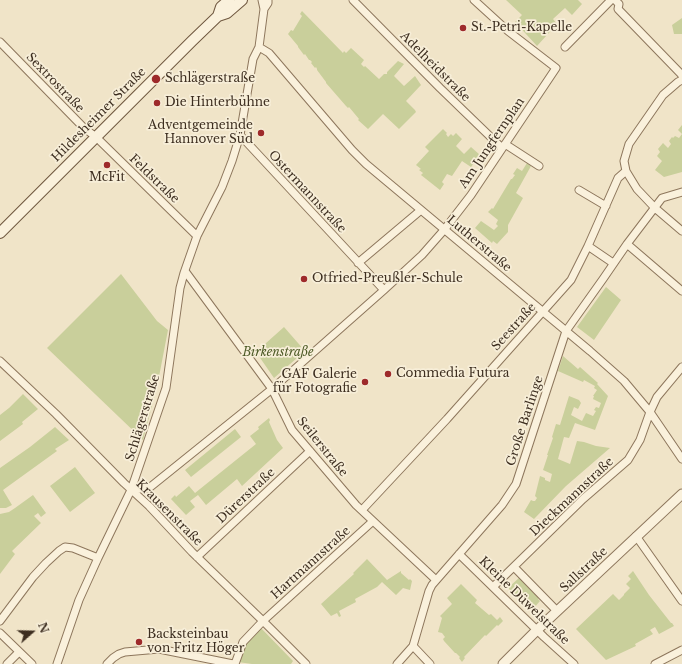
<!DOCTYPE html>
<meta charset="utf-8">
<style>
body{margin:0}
#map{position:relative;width:682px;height:664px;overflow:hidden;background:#f0e4c8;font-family:"Libre Baskerville",serif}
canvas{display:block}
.north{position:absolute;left:12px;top:612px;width:40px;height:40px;-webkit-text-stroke:3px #f7eed8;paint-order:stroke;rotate:70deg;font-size:11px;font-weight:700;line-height:16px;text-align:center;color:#3d2e20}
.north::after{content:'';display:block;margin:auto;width:14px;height:18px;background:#3d2e20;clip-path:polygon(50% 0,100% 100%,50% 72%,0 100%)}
</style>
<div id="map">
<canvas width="682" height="664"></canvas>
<div class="north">N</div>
</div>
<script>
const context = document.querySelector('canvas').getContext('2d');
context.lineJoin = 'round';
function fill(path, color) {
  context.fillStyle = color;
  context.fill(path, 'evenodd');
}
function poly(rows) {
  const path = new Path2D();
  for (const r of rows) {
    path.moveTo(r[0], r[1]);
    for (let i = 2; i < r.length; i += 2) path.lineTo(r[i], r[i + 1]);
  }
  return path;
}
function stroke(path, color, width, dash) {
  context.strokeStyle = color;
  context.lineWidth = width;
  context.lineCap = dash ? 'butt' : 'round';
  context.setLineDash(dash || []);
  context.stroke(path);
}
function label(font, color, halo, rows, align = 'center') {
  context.font = font + ' "Libre Baskerville",serif';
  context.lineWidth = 3.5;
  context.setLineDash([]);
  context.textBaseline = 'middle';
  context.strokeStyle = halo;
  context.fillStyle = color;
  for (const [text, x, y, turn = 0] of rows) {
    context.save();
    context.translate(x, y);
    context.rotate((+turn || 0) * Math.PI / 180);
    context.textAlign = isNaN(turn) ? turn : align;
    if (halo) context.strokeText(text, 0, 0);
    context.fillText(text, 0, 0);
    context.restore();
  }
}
const green = poly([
 [506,0,578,0,582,4,572,15,565,8,553,19,557,24,537,46,515,22,522,15],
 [302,11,343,53,344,51,346,53,351,48,364,60,361,64,364,67,365,66,379,79,384,74,387,74,387,72,398,61,404,64,394,76,404,86,415,76,421,85,406,101,415,110,416,112,399,129,383,114,368,129,358,120,359,119,349,107,348,108,346,106,326,83,326,82,317,70,317,69,316,67,315,68,311,63,312,62,310,60,309,60,305,54,304,55,298,47,298,46,288,34,291,30,293,31,302,16,300,14],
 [682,18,682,34,674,34,672,25],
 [682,125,682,172,664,177,655,170,662,161,657,156,660,152,658,149,663,143,668,148,671,144,669,141,672,137,673,138,675,136,679,138,682,134,678,130],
 [443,129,447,133,446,134,448,137,451,134,453,136,456,133,462,139,456,146,464,154,471,147,480,155,471,167,462,161,452,176,447,174,442,182,444,184,440,190,421,175,423,173,419,170,421,169,416,165,429,151,425,147],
 [527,163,531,166,516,193,523,198,508,225,508,232,497,244,493,241,492,243,475,228,481,221,494,230,498,226,496,224,498,220,488,212,492,208,493,209,511,179,512,179,515,175,513,174,517,168,522,171],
 [121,274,157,321,168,330,157,387,143,440,47,348],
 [606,287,621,300,594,340,577,327],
 [284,327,305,351,274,378,256,352],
 [563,356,578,369,580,367,598,383,597,384,608,396,595,430,575,423,569,438,564,437,558,459,570,464,577,441,584,442,596,446,610,448,566,486,534,519,524,512,531,500,533,501,535,501,537,498,535,496,540,476,545,478,545,480,550,482,552,474,543,470,548,455,547,455,553,438,552,437,556,424,560,425,569,396,579,400,581,403,578,409,574,407,571,415,582,421,586,413,593,416,596,411,594,410,596,407,599,408,601,403,593,399,594,396,593,396,597,390,594,388,595,386,584,380,583,382,558,371],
 [23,394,38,409,22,422,23,424,0,441,0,415,9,408],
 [269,418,270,420,269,422,277,440,283,448,242,486,237,479,206,505,198,495,190,501,195,507,186,515,171,499,175,495,176,497,189,486,195,493,256,444,250,436,259,429,258,427],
 [55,427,69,440,55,449,57,451,3,490,12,505,6,508,0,508,0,468,30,447],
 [235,429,241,437,191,477,185,470],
 [75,467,95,493,70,512,50,486],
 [33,495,46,513,41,517,38,513,34,516,41,523,12,551,15,554,0,574,0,514,9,512,15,508],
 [367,559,387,580,401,571,401,573,409,580,410,579,412,581,410,590,403,588,396,595,382,582,377,587,355,599,356,602,339,611,341,616,339,617,337,613,331,616,321,604,354,574,353,573],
 [633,571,649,595,671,623,672,623,674,626,659,634,655,627,650,630,653,634,635,644,636,646,606,660,576,629,613,594,619,600,624,595,624,594,630,588,626,584,631,579,628,576],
 [520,577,540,597,538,599,540,601,533,609,531,607,529,609,508,588],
 [461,584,477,600,475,603,489,615,491,614,497,620,500,617,503,621,498,626,497,625,486,636,485,635,464,657,465,658,462,662,459,658,460,657,456,653,455,653,444,641,443,639,445,637,442,633,438,632,442,618,440,616,452,604,447,598],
 [260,627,293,661,291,664,252,664,238,662,245,643]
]);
const minor = poly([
 [353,0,440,88,502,148],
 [615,0,619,4,618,9,681,74,682,76],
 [264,9,268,3,268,0],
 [0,42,84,128,96,137,197,236],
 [259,47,269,53,352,150,366,164,590,351,624,381,650,412,682,459],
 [565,47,611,0],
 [682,80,678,82,663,95,629,144,624,161,626,171,637,189,655,208,682,231],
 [240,135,384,290],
 [505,144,539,166],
 [579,190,606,206],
 [627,244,682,291],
 [588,246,618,178,626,171],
 [358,263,421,210],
 [185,271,272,389,292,430,356,505,436,580],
 [0,361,56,414,124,483,149,506,192,552,263,621,306,664],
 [131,490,149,488,272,389,384,290,422,255,444,230,471,195,556,68,508,31,474,0],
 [362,510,447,419,571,280,588,246,613,263],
 [636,536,682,601],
 [459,554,544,637,574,664],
 [197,557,310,451],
 [514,567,557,611],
 [493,587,583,499,628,460,640,440,650,412,657,397,682,367],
 [0,621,33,577,46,563,59,551,65,547,73,548,98,558],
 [0,633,32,664],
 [413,646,430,664],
 [7,664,19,652],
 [57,664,79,600,98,558,131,490,166,388,180,288,184,273,197,236,222,187,232,161,240,135,253,59,259,47,264,9,262,0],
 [107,664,113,658,119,654,125,652,159,649,233,664],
 [235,664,243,642,263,621,373,521],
 [397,664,413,646,429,591,432,585,502,505,516,484,566,331,603,279,627,244,662,198,682,192],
 [655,664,682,650]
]);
const tertiary = poly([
 [503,664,537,630,682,494]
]);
const secondary = poly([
 [218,16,221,7,229,0],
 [0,233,192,41,218,16,227,13,242,0]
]);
const markers = [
 [463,28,4,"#9e2a2b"],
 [156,79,5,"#9e2a2b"],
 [157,103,4,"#9e2a2b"],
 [261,133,4,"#9e2a2b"],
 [107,165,4,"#9e2a2b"],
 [304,279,4,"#9e2a2b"],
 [388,374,4,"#9e2a2b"],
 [365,382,4,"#9e2a2b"],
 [139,642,4,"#9e2a2b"]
];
const poiNames = [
 ["St.-Petri-Kapelle",471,28],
 ["Schlägerstraße",165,79],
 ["Die Hinterbühne",165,103],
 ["Adventgemeinde",253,126,"right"],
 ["Hannover Süd",253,140,"right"],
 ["McFit",107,178,"center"],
 ["Otfried-Preußler-Schule",312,279],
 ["Commedia Futura",396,374],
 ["GAF Galerie",357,375,"right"],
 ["für Fotografie",357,389,"right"],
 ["Backsteinbau",147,635],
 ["von Fritz Höger",147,649]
];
const streetNames = [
 ["Adelheidstraße",435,67,45],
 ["Sextrostraße",55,83,46],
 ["Hildesheimer Straße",99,115,-45],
 ["Am Jungfernplan",492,143,-56],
 ["Feldstraße",154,179,44],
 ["Ostermannstraße",307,192,47],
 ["Lutherstraße",479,244,40],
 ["Seestraße",514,327,-48],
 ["Schlägerstraße",143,418,-73],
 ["Große Barlinge",525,421,-72],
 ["Seilerstraße",322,447,51],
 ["Dürerstraße",246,496,-43],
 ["Dieckmannstraße",572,497,-43],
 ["Krausenstraße",169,513,45],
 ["Hartmannstraße",311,563,-42],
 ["Sallstraße",584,570,-43],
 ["Kleine Düwelstraße",524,601,44]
];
const parkNames = [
 ["Birkenstraße",278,353]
];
fill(green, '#c9cf9b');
stroke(minor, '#8d765c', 9);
stroke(tertiary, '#8d765c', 11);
stroke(secondary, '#6f573f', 12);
stroke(minor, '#faf1dc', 7);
stroke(tertiary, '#faf1dc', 9);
stroke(secondary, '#faf1dc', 10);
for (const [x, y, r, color] of markers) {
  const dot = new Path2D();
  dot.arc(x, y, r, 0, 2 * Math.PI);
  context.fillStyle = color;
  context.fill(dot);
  stroke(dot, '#f7eed8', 1.5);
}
label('12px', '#3d2e20', '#f7eed8', poiNames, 'left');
label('12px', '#3d2e20', '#f7eed8', streetNames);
label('italic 12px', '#4d5a26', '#f7eed8', parkNames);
</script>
